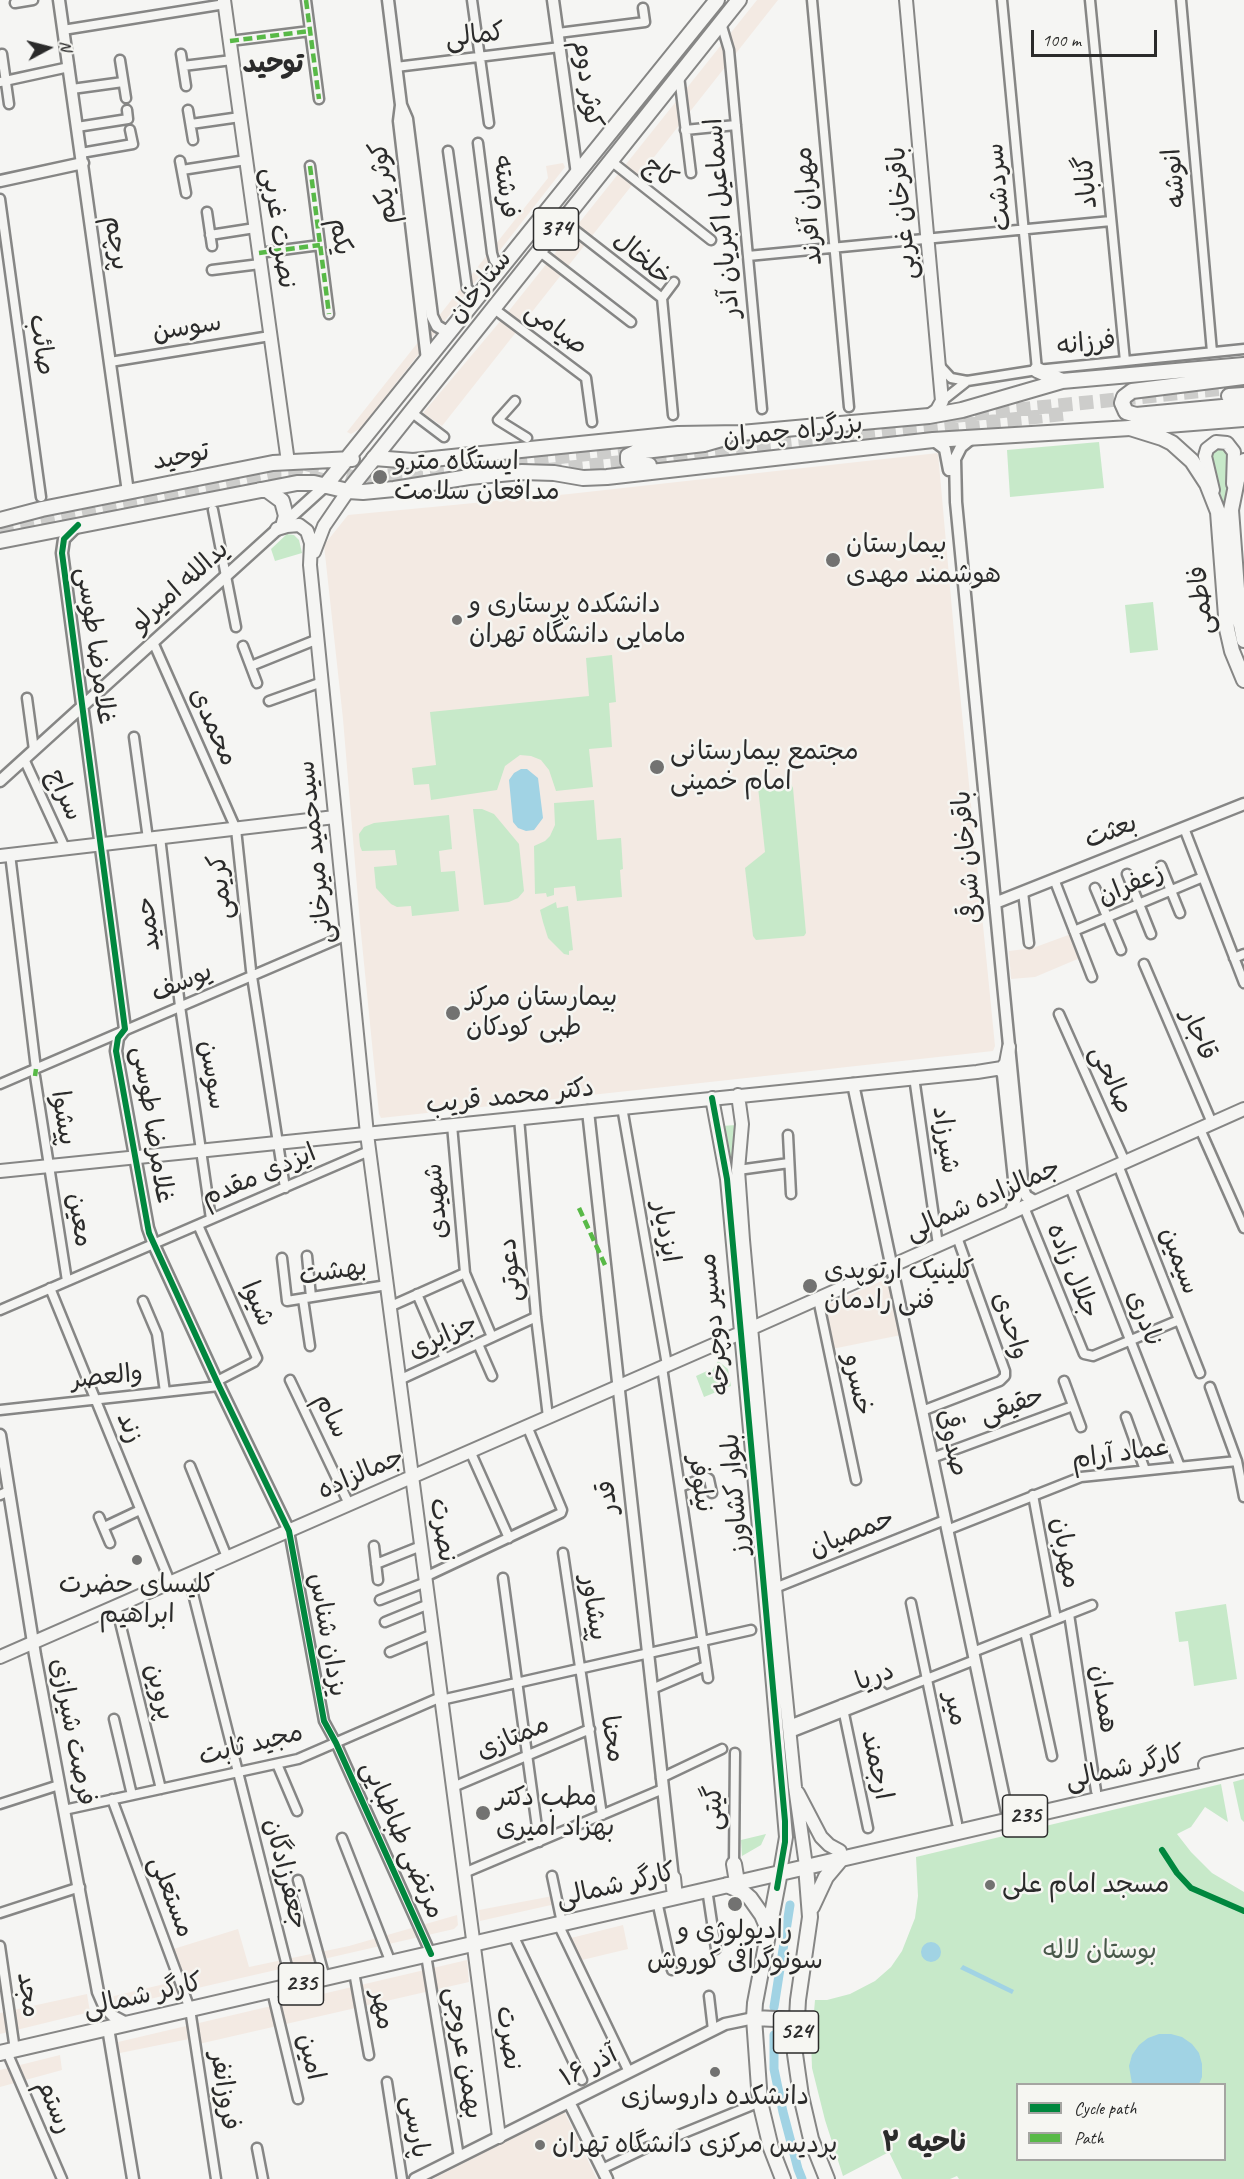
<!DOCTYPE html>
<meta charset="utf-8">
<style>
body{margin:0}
#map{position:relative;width:1244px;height:2179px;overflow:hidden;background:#f5f5f3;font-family:Caveat,sans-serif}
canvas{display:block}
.legend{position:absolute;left:1016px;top:2083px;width:210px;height:78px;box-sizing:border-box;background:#f6f6f2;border:2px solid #a5a5a2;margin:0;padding:8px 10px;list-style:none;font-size:18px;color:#2b2b2b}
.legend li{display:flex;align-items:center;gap:12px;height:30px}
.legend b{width:30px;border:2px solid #a5a5a2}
.north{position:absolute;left:18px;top:18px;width:60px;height:60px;-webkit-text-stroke:4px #f6f6f2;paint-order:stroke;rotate:83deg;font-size:16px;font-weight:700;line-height:24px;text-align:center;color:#2b2b2b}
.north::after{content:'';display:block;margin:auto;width:21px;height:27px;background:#2b2b2b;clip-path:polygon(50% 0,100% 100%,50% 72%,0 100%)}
.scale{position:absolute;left:1031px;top:30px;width:126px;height:27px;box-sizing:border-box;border:3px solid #2b2b2b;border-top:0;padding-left:8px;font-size:18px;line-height:21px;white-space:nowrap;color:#2b2b2b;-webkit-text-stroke:4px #f6f6f2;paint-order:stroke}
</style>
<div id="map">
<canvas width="1244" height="2179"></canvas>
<ul class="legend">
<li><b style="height:8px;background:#00873e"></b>Cycle path</li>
<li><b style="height:8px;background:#58b947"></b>Path</li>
</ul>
<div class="north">N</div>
<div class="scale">100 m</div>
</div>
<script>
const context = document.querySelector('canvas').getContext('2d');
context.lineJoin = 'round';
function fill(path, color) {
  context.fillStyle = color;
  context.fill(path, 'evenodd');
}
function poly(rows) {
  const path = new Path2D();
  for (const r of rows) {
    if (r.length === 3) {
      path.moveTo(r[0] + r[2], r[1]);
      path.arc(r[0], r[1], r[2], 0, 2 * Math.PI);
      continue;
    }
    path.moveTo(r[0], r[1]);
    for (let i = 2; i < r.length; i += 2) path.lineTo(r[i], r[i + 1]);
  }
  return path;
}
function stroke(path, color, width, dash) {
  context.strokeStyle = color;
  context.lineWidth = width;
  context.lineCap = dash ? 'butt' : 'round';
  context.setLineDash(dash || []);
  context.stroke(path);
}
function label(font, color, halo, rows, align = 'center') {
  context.font = font + ' Caveat,"Playpen Sans Arabic",sans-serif';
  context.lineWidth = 5;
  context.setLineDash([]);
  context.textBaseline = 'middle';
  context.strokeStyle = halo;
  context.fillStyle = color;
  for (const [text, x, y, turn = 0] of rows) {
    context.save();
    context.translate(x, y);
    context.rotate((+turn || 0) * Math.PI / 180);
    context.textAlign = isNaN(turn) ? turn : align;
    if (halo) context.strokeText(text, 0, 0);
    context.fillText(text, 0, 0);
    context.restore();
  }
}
const built = poly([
 [757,0,778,0,442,426,423,413,508,312],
 [563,163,565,167,361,428,351,434,347,432,548,178,546,166],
 [938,453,955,643,995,1046,993,1051,381,1118,379,1114,360,923,343,719,324,545,348,515,569,494],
 [1071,934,1080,958,1035,977,1011,979,1009,951,1033,948],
 [886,1279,890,1281,901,1335,832,1349,823,1310,825,1306],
 [558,1895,560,1903,480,1921,479,1910],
 [457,1915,458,1925,454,1929,115,2007,110,1997,177,1981,167,1951,238,1929,249,1967,349,1946],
 [623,1925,628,1949,578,1961,567,1939],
 [467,1960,469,1982,190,2046,189,2039,120,2053,118,2042],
 [87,1994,90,2012,0,2034,0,2013],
 [60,2055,62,2070,0,2087,0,2070],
 [564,2111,597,2179,433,2179]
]);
const green = poly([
 [1099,442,1104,488,1010,497,1007,450],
 [1219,442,1231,455,1224,508,1210,449],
 [287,534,294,535,299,540,302,553,275,561,271,549],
 [1153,602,1158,650,1130,653,1125,605],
 [612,655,616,702,609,703,612,747,589,749,593,787,556,791,549,770,541,760,531,756,520,755,505,766,497,790,431,800,429,784,414,785,412,768,436,765,430,712,589,696,586,658],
 [787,783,791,784,793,788,806,933,804,936,756,940,753,936,745,868,765,852,758,787],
 [594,800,597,840,621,838,623,869,620,870,622,897,577,901,575,886,554,888,554,895,547,897,546,893,535,894,534,846,545,841,550,836,555,825,554,803],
 [473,809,482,809,494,814,519,844,524,891,518,898,509,902,484,905],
 [449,815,452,849,439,851,441,872,455,871,459,911,412,916,411,906,397,907,391,904,376,888,374,867,397,865,395,850,362,851,360,846,359,834,364,827,374,823],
 [556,902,557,908,568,906,573,950,569,951,569,955,564,954,548,938,543,922,540,910],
 [736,1125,731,1162,722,1126],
 [718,1361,728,1369,731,1386,704,1397,696,1376,707,1371,712,1371],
 [1226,1604,1237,1679,1194,1686,1188,1641,1179,1642,1175,1612],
 [1244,1779,1244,1822,1241,1819,1233,1782],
 [1221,1784,1228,1822,1205,1807,1191,1827,1177,1834,1191,1852,1212,1873,1244,1892,1244,2179,959,2179,957,2176,950,2179,902,2179,889,2152,843,2176,825,2120,812,2068,810,2013,814,2012,815,2000,827,2000,850,1994,875,1981,891,1967,902,1951,915,1918,918,1896,916,1857],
 [1018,2084,1224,2084,1224,2160,1018,2160],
 [766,1834,761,1845,742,1856,741,1840]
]);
const water = poly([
 [521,769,527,769,538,778,543,818,534,830,526,831,518,828,513,822,509,780,514,773],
 [931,1952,10],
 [963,1965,1014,1990,1012,1994,960,1969],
 [1159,2034,1171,2034,1182,2037,1192,2044,1199,2053,1202,2064,1202,2077,1199,2084,1132,2084,1129,2066,1132,2055,1139,2045,1148,2038]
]);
const canal = poly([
 [774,2007,790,1905],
 [774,2035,774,2069,783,2112,798,2169,802,2179]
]);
const trunkTunnel = poly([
 [954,416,1230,388],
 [306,464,352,477,374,477,643,448],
 [548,470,1063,414],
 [0,531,279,475,298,474,327,481]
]);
const minor = poly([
 [306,0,319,99],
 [472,0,489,123],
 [812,0,849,407],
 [1002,0,1037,370],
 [1090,0,1125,361],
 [1181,0,1212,352],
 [15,3,33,0],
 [721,23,729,50,762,409],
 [63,30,225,4],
 [558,33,645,22,643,8],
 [230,41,310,31],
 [2,54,9,104],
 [181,54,186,86],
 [120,60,126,98],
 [183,66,232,60],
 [396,67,560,47],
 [679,76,691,173],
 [0,82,69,67],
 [72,89,123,82],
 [188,110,193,140],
 [191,124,240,117],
 [77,127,128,119,127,110],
 [685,130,736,125],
 [478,143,492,253,494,260,501,269],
 [448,151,467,288,478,298],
 [81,153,133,144,130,130],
 [180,161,186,193],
 [611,161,711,240],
 [310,166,329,314],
 [182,170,246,160],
 [0,199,41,497],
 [207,212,212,246],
 [563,221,662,298,673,415],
 [210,235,255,228],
 [539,251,631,322],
 [259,253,320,245],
 [748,256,1111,221],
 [212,270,260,264],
 [662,298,674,282],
 [493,308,586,378,592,422],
 [110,362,270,336],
 [939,365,951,378,967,381,1037,370,1244,349],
 [515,401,498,420,527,438],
 [942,401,966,382],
 [411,412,444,437],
 [213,510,236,627],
 [153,642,236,829,251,970,285,1188],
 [243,646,257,683],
 [251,666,318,639],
 [27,698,34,750],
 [269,701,322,682],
 [134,737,148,839],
 [24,759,65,848],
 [1184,828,1244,983],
 [160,837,180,1006,211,1219],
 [10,854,36,1069],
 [1161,866,1180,913],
 [1127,874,1151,934],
 [1054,879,1092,977],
 [1095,888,1121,950],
 [1023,892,1029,943],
 [1074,931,1203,877],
 [1234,958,1244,954],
 [1144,964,1212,1123],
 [1059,1014,1125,1162],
 [35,1076,67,1281],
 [914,1077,938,1245],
 [0,1084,347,935],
 [622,1107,667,1365],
 [519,1118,536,1317,548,1417],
 [452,1125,465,1273,492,1337],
 [1200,1129,1244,1228],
 [788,1135,791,1194],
 [1118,1165,1200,1373],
 [738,1170,789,1163],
 [1070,1187,1180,1467],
 [1024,1207,1084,1354,1093,1356,1179,1320],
 [198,1225,257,1358,254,1362,217,1381],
 [307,1256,311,1297],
 [282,1258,287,1301,387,1285],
 [50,1288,170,1582],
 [417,1294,445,1359],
 [303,1299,310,1346],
 [818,1299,856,1480],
 [143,1301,157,1334,165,1392],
 [389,1307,465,1273],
 [0,1310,369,1151],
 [478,1344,492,1376],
 [662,1367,708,1678],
 [290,1380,349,1504],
 [399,1380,536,1317],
 [1064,1381,1081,1427],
 [1210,1387,1237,1461,1244,1497],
 [0,1410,219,1386],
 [922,1411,1000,1381,1005,1376,1005,1371,957,1237],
 [1126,1417,1145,1470],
 [470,1451,509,1538],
 [932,1458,1073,1406],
 [190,1466,227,1557],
 [680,1487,706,1477,709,1479,712,1493],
 [0,1495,9,1491],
 [1033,1495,1056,1619],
 [99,1517,110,1543],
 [104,1527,140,1510],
 [947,1530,1081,1477,1237,1461],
 [289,1531,324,1721,336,1743,431,1954],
 [374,1546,378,1580],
 [563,1553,602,1815],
 [376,1564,421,1546],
 [188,1574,292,1986],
 [425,1577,561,1513,562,1510,527,1426],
 [503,1578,539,1842],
 [775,1588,945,1520],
 [380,1600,426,1582],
 [911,1603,957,1823],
 [116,1606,161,1789],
 [1069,1614,1096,1791],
 [385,1622,429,1604],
 [1025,1632,1052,1756],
 [390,1652,433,1634],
 [973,1652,1092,1605],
 [652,1689,706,1666],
 [441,1700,751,1630],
 [842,1704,868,1828],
 [114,1719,132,1795],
 [789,1725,876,1691,881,1691,886,1695],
 [790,1733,975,1660],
 [277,1764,297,1811],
 [661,1778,722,1749],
 [453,1787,590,1729],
 [112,1799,190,2009,216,2179],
 [0,1804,59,1785],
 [64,1810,298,1759,441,1697],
 [342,1838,391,1963],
 [734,1864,735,1753],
 [464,1873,663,1789],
 [552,1876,562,1923],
 [298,1880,325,1978],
 [707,1889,716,1949],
 [657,1901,672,1970],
 [0,1913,80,1887],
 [558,1924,629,2072],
 [513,1935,582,2080],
 [0,1946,15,2050],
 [426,1955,459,2157],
 [354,1972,369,2055],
 [272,1991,298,2099],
 [709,1996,713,2030],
 [7,2052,62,2179],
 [387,2082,402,2179],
 [679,2135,760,2102],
 [257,2148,263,2179],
 [602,2169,648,2147]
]);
const tertiary = poly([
 [59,0,128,492],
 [388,0,401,105,399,121,427,360],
 [553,0,577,174],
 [401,105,407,119,432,316,437,326,444,330,451,330],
 [0,181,83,163],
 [972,438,961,447,955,459,956,502,1023,1189,1026,1196,1036,1202],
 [933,440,945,449,949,470],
 [78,525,64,539,62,553,125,1029,118,1038,116,1051,148,1228,154,1245,219,1386,289,1531],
 [0,781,325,486],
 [995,903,1244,804],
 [1000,1069,1003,1075,1016,1198,1010,1213],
 [853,1084,1007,1812],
 [588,1111,673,1878],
 [0,1435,35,1655,98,1992,105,2008,113,2016,128,2024],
 [108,2028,133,2179],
 [569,2102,607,2179],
 [415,2179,725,2024,754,2018]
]);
const secondary = poly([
 [224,0,288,462],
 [906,0,942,401,937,410,929,416],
 [1213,490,1205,456,1207,449,1216,442,1227,443,1234,452,1233,484],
 [277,529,287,526,299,525,307,531,311,543,310,565,367,1134,499,2137],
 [314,552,324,526,348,491],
 [0,856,335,817],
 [738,1095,742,1124,738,1170,743,1240,775,1588,795,1787,806,1866],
 [712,1098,727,1179,768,1627,786,1837,780,1872],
 [0,1171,977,1072,1002,1068,1006,1063,1009,1047],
 [0,1657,752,1328,1244,1109],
 [798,1793,821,1837,829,1845,840,1851]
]);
const primary = poly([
 [1130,428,1162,438,1172,443,1192,461,1207,484,1218,512,1227,629,1232,651,1244,680],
 [1244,461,1237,480,1231,510,1239,615,1244,640],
 [325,486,717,0],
 [260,490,267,490,282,501,286,516,284,523],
 [0,520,42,509,273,463,352,459],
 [0,541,297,483,314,483,348,491,739,0],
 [1206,1765,1244,1756],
 [734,1864,737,1882],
 [806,1866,810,1917,798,2000,795,2054,801,2096,811,2139,827,2179],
 [780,1872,755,2003,754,2018,760,2102,771,2148,783,2179],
 [673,1878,675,1897],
 [727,1885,743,1892,750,1898,762,1915,768,1929],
 [812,1907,826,1877,842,1858],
 [754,2018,796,2020],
 [0,2053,1244,1766]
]);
const trunk = poly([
 [1037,370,1062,381],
 [1244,377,1132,391,1124,397,1122,403,1126,412,1136,415,1244,405],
 [1229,396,1244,395],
 [374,458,413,461,678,434,741,433,929,416,962,410,1062,381,1244,365],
 [649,465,632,465,628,461,628,456,636,452,704,444,725,438],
 [348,491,363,492,394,489,469,477,522,472,554,473,583,478,607,477,933,440,1130,428,1244,419]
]);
const quiet = poly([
 [306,0,319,99],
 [230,41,310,31],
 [310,166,329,314],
 [259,253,320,245],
 [35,1076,36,1069],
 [579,1208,605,1265]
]);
const cycleway = poly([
 [78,525,64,539,62,553,125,1029,118,1038,116,1051,149,1233,219,1386,289,1531,324,1721,336,1743,431,1954],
 [712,1098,727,1179,785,1821,785,1842,777,1888],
 [1162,1850,1177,1873,1191,1888,1244,1911]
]);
const markers = [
 [380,477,8,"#727271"],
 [833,560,8,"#727271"],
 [457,620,6,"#727271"],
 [657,767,8,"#727271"],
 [453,1013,8,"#727271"],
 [810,1286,8,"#727271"],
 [137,1560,6,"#727271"],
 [483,1813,8,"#727271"],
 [990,1885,6,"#727271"],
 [735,1904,8,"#727271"],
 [715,2072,6,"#727271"],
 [540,2145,6,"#727271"]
];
const shields = [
 [556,229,45],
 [1025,1816,45],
 [301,1984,45],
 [796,2032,45]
];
const shieldNames = [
 ["374",556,229],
 ["235",1025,1816],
 ["235",301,1984],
 ["524",796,2032]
];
const streetNames = [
 ["کمالی",475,36,-7],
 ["کوثر دوم",587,84,82],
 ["کاج",660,173,38],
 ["انوشه",1175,178,-95],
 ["گناباد",1087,182,-95],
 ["کوثر یکم",384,183,-97],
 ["فرشته",505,187,83],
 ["سردشت",999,187,-95],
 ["مهران آفرند",809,206,-95],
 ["باقرخان غربی",903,213,-95],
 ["اسماعیل اکبریان آذر",723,218,-95],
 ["نصرت غربی",278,228,82],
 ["یکم",340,237,83],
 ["پرچم",116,243,82],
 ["خلخال",642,259,41],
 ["ستارخان",480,287,-51],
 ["سوسن",187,328,-9],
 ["صیامی",556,329,37],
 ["فرزانه",1086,344,-6],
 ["صائب",41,345,82],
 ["بزرگراه چمران",793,432,-6],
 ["توحید",181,457,-11],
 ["یدالله امیرلو",180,587,-42],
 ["فاطمی",1202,600,-96],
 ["غلامرضا طوسی",95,646,82],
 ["محمدی",213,727,66],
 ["سراج",64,795,66],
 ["بعثت",1111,832,-21],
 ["سیدحمید میرخانی",316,852,-96],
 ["باقرخان شرقی",968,857,-95],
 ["زعفران",1131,885,-23],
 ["کریمی",221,887,-96],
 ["حمید",149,924,-97],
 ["یوسف",182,983,-23],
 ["قاجار",1198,1035,67],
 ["سوسن",212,1075,81],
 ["صالحی",1111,1080,66],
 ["دکتر محمد قریب",510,1097,-6],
 ["پیشوا",63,1118,81],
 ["غلامرضا طوسی",152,1125,81],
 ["شیرزاد",945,1140,82],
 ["ایزدی مقدم",259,1176,-23],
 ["جمالزاده شمالی",983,1200,-24],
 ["شهیدی",437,1201,-95],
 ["معین",79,1220,81],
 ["ایزدیار",665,1232,80],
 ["سیمین",1179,1261,69],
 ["دعوتی",511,1270,-95],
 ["جلال زاده",1072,1271,68],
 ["بهشت",333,1272,-9],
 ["شیوا",257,1304,66],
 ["نادری",1144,1319,69],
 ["مسیر دوچرخه",715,1324,-96],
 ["واحدی",1010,1326,72],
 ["جزایری",443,1337,-25],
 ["والعصر",107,1377,-6],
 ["خسرو",857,1385,78],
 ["حقیقی",1012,1406,-20],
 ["سام",331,1416,64],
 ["زند",129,1428,68],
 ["صدوقی",952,1443,78],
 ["عماد آرام",1121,1454,-8],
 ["جمالزاده",361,1474,-24],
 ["نیلوفر",700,1484,82],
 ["بلوار کشاورز",736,1494,-95],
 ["قدر",608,1497,-96],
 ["نصرت",442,1530,82],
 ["حمصیان",852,1534,-22],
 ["مهربان",1065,1553,80],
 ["پیشاور",593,1608,81],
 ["یزدان شناس",327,1635,80],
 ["دریا",875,1677,-21],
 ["پروین",159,1692,76],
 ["همدان",1103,1699,81],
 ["میر",955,1709,78],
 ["فرصت شیرازی",72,1732,79],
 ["ممتازی",513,1738,-23],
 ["محنا",612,1739,81],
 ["مجید ثابت",251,1745,-14],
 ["ارجمند",876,1765,78],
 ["کارگر شمالی",1125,1768,-13],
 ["گیتی",714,1808,-89],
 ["مرتضی طباطبایی",402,1840,66],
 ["جعفرزادگان",285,1874,76],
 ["کارگر شمالی",616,1886,-13],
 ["مستعلی",171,1897,69],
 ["مجد",28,1995,82],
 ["کارگر شمالی",143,1996,-13],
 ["مهر",382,2010,80],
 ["نصرت",508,2038,83],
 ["بهمن عروجی",463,2053,81],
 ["امین",310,2057,77],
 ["۱۶ آذر",589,2067,-27],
 ["فروزانفر",224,2091,81],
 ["رستم",54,2107,67],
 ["پارسی",415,2127,81]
];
const poiNames = [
 ["ایستگاه مترو",394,462],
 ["مدافعان سلامت",394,492],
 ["بیمارستان",846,545],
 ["هوشمند مهدی",846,575],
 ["دانشکده پرستاری و",469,605],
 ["مامایی دانشگاه تهران",469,635],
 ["مجتمع بیمارستانی",670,752],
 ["امام خمینی",670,782],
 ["بیمارستان مرکز",466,998],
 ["طبی کودکان",466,1028],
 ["کلینیک ارتوپدی",824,1271],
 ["فنی رادمان",824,1301],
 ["کلیسای حضرت",137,1585,"center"],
 ["ابراهیم",137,1615,"center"],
 ["مطب دکتر",496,1798],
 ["بهزاد امیری",496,1828],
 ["مسجد امام علی",1002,1885],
 ["رادیولوژی و",735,1931,"center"],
 ["سونوگرافی کوروش",735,1961,"center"],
 ["دانشکده داروسازی",715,2097,"center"],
 ["پردیس مرکزی دانشگاه‌ تهران",552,2145]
];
const parkNames = [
 ["بوستان لاله",1100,1951]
];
const neighbourhoodNames = [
 ["توحید",273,65]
];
const quarterNames = [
 ["ناحیه ۲",924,2144]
];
fill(built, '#f3eae3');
fill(green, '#c7e9c9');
fill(water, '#a1d3e4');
stroke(canal, '#a1d3e4', 9);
stroke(trunkTunnel, '#cdcdcb', 14, [14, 7]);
stroke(minor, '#868685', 13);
stroke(tertiary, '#868685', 15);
stroke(secondary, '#868685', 16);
stroke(primary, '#868685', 18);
stroke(trunk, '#868685', 18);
stroke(minor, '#f5f5f3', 8);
stroke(tertiary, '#f5f5f3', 10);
stroke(secondary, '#f5f5f3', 12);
stroke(primary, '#f5f5f3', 14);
stroke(trunk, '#f5f5f3', 14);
stroke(quiet, '#58b947', 4.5, [9, 4.5]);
stroke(cycleway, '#00873e', 6);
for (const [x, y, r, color] of markers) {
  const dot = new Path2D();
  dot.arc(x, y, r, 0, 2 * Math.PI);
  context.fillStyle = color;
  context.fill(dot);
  stroke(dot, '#f6f6f2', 2);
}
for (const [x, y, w] of shields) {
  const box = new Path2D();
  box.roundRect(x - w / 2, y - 21, w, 42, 4.5);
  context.fillStyle = '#f6f6f2';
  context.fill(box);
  stroke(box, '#2b2b2b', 1.5);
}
label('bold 24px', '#2b2b2b', null, shieldNames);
label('26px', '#2b2b2b', '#f6f6f2', streetNames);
label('26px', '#2b2b2b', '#f6f6f2', poiNames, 'left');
label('26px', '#48584a', '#f6f6f2', parkNames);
label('bold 27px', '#2b2b2b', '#f6f6f2', neighbourhoodNames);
label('bold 28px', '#2b2b2b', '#f6f6f2', quarterNames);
</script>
